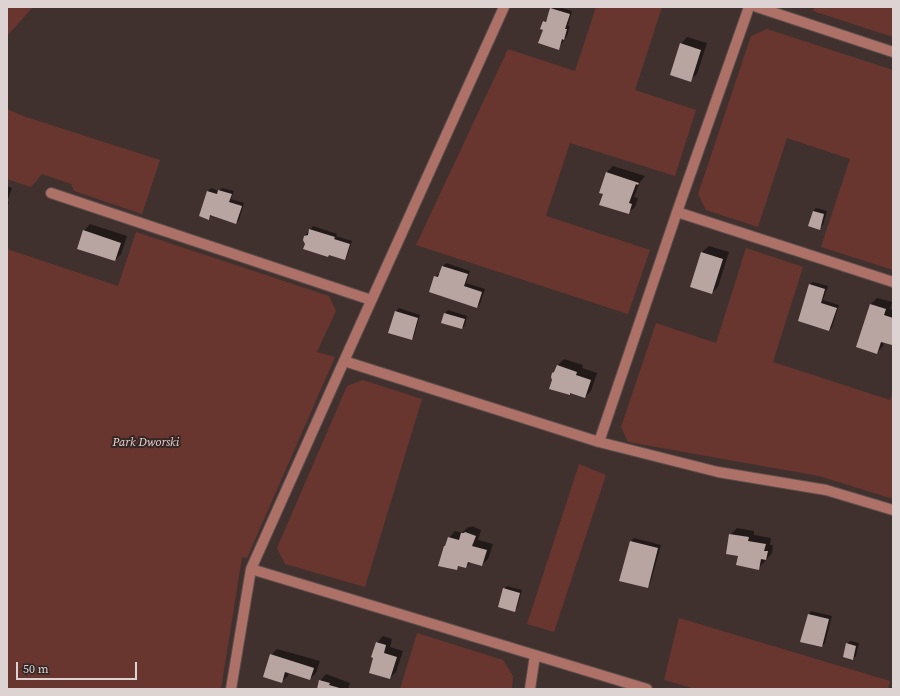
<!DOCTYPE html>
<style>
body{margin:0}
#map{position:relative;width:900px;height:696px;overflow:hidden;background:#40312f;font-family:"Source Serif 4",serif}
canvas{display:block}
.frame{position:absolute;inset:0;border:8px solid #ddd3d2;pointer-events:none}
.scale{position:absolute;left:16px;top:662px;width:121px;height:18px;box-sizing:border-box;border:2px solid #ddd3d2;border-top:0;padding-left:5px;font-size:12px;line-height:14px;white-space:nowrap;color:#ddd3d2;-webkit-text-stroke:3px #352725;paint-order:stroke}
</style>
<div id="map">
<canvas width="900" height="696"></canvas>
<div class="frame"></div>
<div class="scale">50 m</div>
</div>
<script>
const context = document.querySelector('canvas').getContext('2d');
context.lineJoin = 'round';
function fill(path, color) {
  context.fillStyle = color;
  context.fill(path, 'evenodd');
}
function poly(rows) {
  const path = new Path2D();
  for (const r of rows) {
    path.moveTo(r[0], r[1]);
    for (let i = 2; i < r.length; i += 2) path.lineTo(r[i], r[i + 1]);
  }
  return path;
}
function stroke(path, color, width, dash) {
  context.strokeStyle = color;
  context.lineWidth = width;
  context.lineCap = dash ? 'butt' : 'round';
  context.setLineDash(dash || []);
  context.stroke(path);
}
function label(font, color, halo, rows, align = 'center') {
  context.font = font + ' "Source Serif 4",serif';
  context.lineWidth = 4;
  context.setLineDash([]);
  context.textBaseline = 'middle';
  context.strokeStyle = halo;
  context.fillStyle = color;
  for (const [text, x, y, turn = 0] of rows) {
    context.save();
    context.translate(x, y);
    context.rotate((+turn || 0) * Math.PI / 180);
    context.textAlign = isNaN(turn) ? turn : align;
    if (halo) context.strokeText(text, 0, 0);
    context.fillText(text, 0, 0);
    context.restore();
  }
}
const green = poly([
 [7,7,33,7,8,35,7,39],
 [596,7,662,7,635,90,696,110,675,176,570,143,546,216,650,250,628,314,416,245,508,49,575,71],
 [814,7,893,7,893,37,813,11],
 [767,29,893,70,893,270,821,247,850,159,787,138,758,227,706,210,698,194,751,36],
 [7,109,23,116,160,160,142,214,74,191,71,184,42,174,31,187,7,179],
 [136,232,329,296,336,311,317,352,335,357,247,558,242,557,221,689,7,689,7,249,118,286],
 [746,248,803,267,773,362,890,400,893,391,893,499,819,476,628,442,621,427,656,323,716,343],
 [363,380,422,399,365,587,285,564,277,548,347,386],
 [579,464,606,475,554,632,527,624],
 [679,618,890,681,888,689,695,689,664,680],
 [417,633,503,660,513,676,512,689,400,689]
]);
const shadow = poly([
 [553,7,559,7,572,11,568,26,570,26,567,36,558,49,544,29,544,22,547,19,548,19],
 [687,37,707,43,697,74,690,80,681,44],
 [613,166,645,176,640,182,634,197,638,198,635,207,628,213,607,172],
 [7,186,12,188,7,202,9,202,7,208],
 [211,188,219,191,222,188,234,191,231,199,244,203,239,220,236,222,212,215,209,218,200,216,208,191],
 [816,208,827,211,823,225,820,228,813,211],
 [90,224,127,236,121,254,115,260,84,231],
 [313,226,337,234,336,236,352,241,347,256,345,259,306,243,305,236],
 [709,246,729,252,718,287,712,293,691,287,702,252],
 [446,263,470,271,466,283,485,289,480,304,477,307,435,277,438,274,440,274,443,266],
 [813,282,828,286,823,300,839,305,832,327,829,330,810,284],
 [877,298,892,302,890,309,893,310,893,343,892,344,884,342,883,346,877,353,857,346,871,304],
 [399,308,420,315,414,336,411,339,396,311],
 [448,310,467,316,465,325,462,328,445,313],
 [564,359,583,365,582,368,597,373,591,391,585,397,571,393,569,394,558,365],
 [472,526,481,530,478,540,493,544,488,559,482,565,471,562,466,567,460,565,456,569,445,546,447,544,449,538,455,531,462,533,468,527,471,527],
 [737,528,754,531,754,535,771,538,770,545,773,545,772,553,758,569,739,556,730,535],
 [634,538,661,545,650,584,647,587,631,541],
 [507,586,522,590,517,608,514,611,504,589],
 [811,611,832,616,825,643,822,646,802,641,809,614],
 [383,636,392,639,390,647,403,651,396,672,390,678,377,643],
 [850,641,859,643,856,656,853,659,847,644],
 [277,649,320,661,316,673,310,679,289,672,288,676,281,682,271,655],
 [326,674,350,683,348,689,318,689,320,681]
]);
const building = poly([
 [550,8,570,14,565,29,567,29,564,40,562,39,559,50,538,43,543,30,540,29,543,21,546,22],
 [680,43,701,50,691,82,670,75],
 [606,172,639,183,638,185,636,184,629,203,632,204,629,214,599,205,603,194,599,193],
 [218,190,232,194,229,202,242,206,236,224,210,215,209,220,199,216,207,191,217,194],
 [813,211,824,214,820,230,808,226],
 [309,229,335,237,334,239,350,244,345,260,329,255,328,257,303,249,305,244,303,240,304,236,308,235],
 [83,230,121,243,115,261,77,249],
 [701,252,723,259,712,294,690,287],
 [442,266,468,274,464,286,482,292,477,308,429,292,434,276,438,277],
 [809,284,825,289,821,303,837,308,829,331,798,321],
 [870,304,886,309,884,315,893,318,892,345,881,342,877,354,856,347],
 [395,311,418,318,412,340,388,333],
 [444,313,465,319,462,329,441,323],
 [557,365,577,372,576,375,591,380,585,398,570,393,570,395,549,389,552,380,551,377,552,373,554,372],
 [465,532,476,536,472,546,487,550,482,566,468,562,466,568,458,566,457,570,438,566,444,546,445,546,448,537,459,540,461,533,464,533],
 [729,534,749,537,748,541,766,544,764,551,768,551,766,560,761,559,759,570,736,565,738,556,726,554],
 [630,541,658,548,648,588,619,581],
 [503,588,520,593,515,612,498,607],
 [808,614,829,619,822,647,800,642],
 [376,642,386,645,384,653,397,657,390,679,369,673,373,658,371,657],
 [846,643,856,646,853,660,843,657],
 [270,654,314,668,310,680,285,672,282,683,263,677],
 [319,680,330,683,329,685,343,689,317,689]
]);
const minor = poly([
 [757,7,893,52],
 [51,193,371,300],
 [677,212,893,282],
 [344,361,599,442,718,472,826,490,893,510],
 [599,442,677,212,749,7],
 [251,569,647,689],
 [231,689,251,569,344,361,504,7],
 [530,689,535,655]
]);
const parkNames = [
 ["Park Dworski",146,443]
];
fill(green, '#68362f');
fill(shadow, '#0007');
fill(building, '#b8a5a2');
stroke(minor, '#5c4e4c', 12);
stroke(minor, '#ae7168', 10);
label('italic 12px', '#efd5d1', '#352725', parkNames);
</script>
